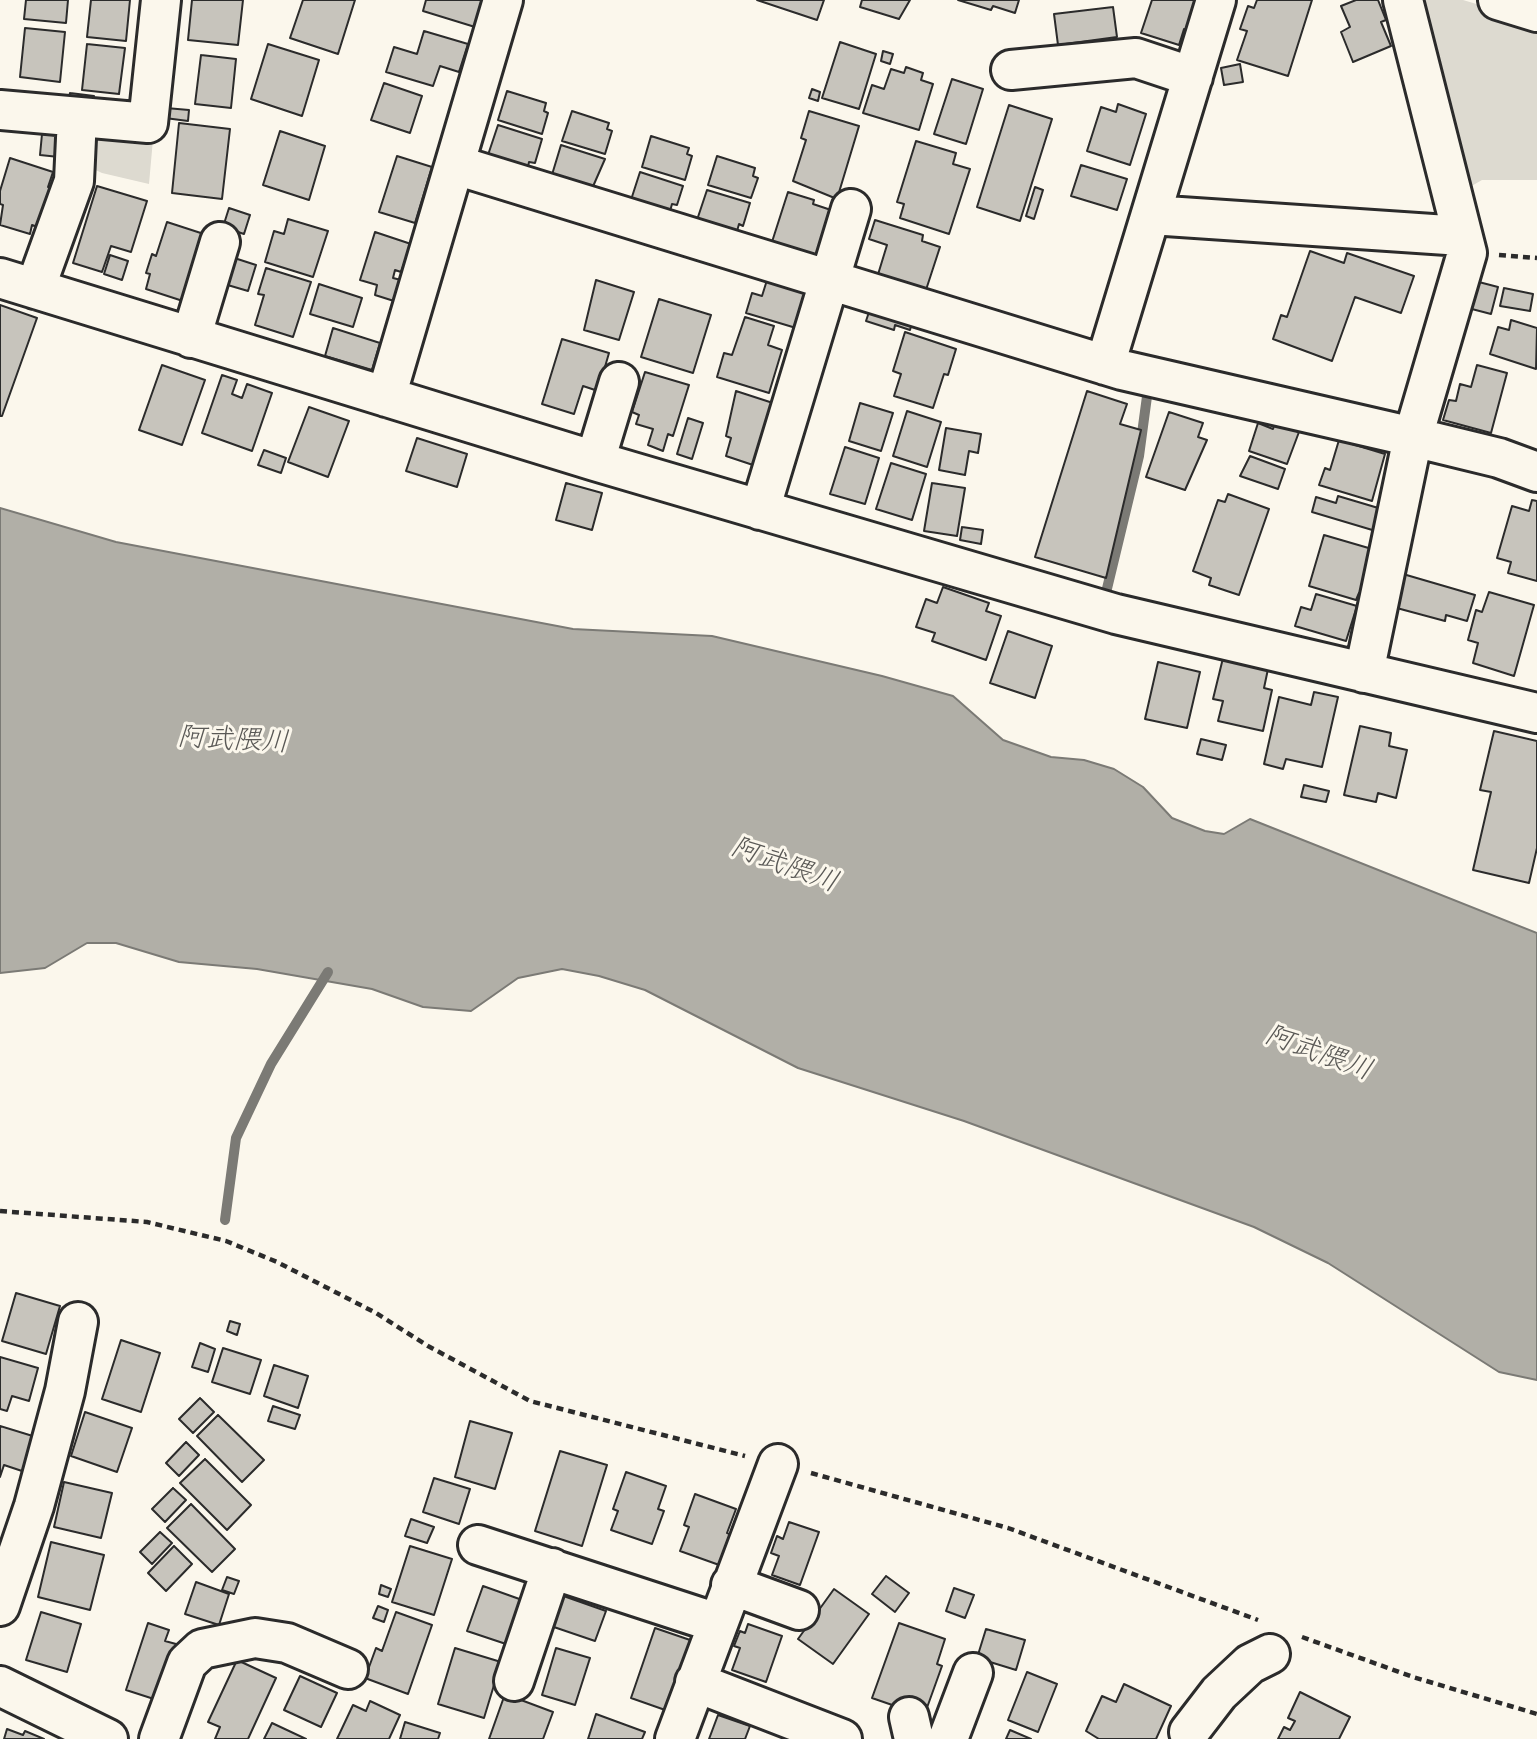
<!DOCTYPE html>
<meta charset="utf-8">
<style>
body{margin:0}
canvas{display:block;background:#fbf7ec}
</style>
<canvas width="1537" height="1739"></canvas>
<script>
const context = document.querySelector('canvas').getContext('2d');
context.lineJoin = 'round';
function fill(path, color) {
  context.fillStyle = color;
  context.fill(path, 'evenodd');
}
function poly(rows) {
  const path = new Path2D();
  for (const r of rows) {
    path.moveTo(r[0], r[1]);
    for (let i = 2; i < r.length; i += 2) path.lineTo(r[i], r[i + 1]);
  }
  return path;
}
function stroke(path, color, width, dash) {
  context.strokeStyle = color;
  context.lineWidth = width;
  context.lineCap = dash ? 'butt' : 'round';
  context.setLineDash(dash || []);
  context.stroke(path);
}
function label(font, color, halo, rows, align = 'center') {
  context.font = font + ' "Architects Daughter","Klee One",sans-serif';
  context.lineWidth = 6;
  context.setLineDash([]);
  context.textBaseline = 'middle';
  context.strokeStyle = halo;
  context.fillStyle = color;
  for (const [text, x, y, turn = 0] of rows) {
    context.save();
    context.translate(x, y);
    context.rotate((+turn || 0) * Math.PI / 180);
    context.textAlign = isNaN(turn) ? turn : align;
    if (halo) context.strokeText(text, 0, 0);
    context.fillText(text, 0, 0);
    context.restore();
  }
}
const green = poly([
 [1411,0,1463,0,1537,22,1537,180,1482,180,1461,192],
 [93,119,154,128,149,184,102,173,85,165]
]);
const water = poly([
 [0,508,116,542,300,577,573,629,712,636,882,676,953,696,1003,740,1051,757,1084,760,1114,769,1143,787,1172,818,1205,831,1224,834,1250,819,1537,933,1537,1380,1499,1372,1328,1263,1254,1227,964,1121,798,1068,645,990,599,976,562,969,518,978,471,1011,423,1007,372,989,257,969,179,962,116,943,87,943,45,968,0,973,0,508]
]);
const stream = poly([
 [1104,601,1139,456,1148,389,1154,390],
 [225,1220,236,1138,271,1064,328,972]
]);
const building = poly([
 [26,0,68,0,66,23,24,19,26,0],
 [91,0,130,0,126,41,87,37,91,0],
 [192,0,243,0,238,45,188,40,192,0],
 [303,0,355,0,338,54,290,38,303,0],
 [426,0,483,0,475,27,423,11,426,0],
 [757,0,824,0,817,20,757,0],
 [862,0,910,0,899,19,860,7,862,0],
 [958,0,1019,0,1015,13,993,6,991,10,958,0],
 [1152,0,1202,0,1192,31,1184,29,1179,45,1141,33,1152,0],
 [1257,0,1312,0,1288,76,1237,60,1247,31,1240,29,1248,6,1254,8,1257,0],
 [1356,0,1378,0,1386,20,1381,22,1391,46,1353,62,1341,32,1350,27,1341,6,1356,0],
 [1113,7,1117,37,1058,45,1054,14,1113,7],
 [25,28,65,32,60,82,20,77,25,28],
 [424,31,468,44,459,72,440,66,433,86,386,72,394,47,417,54,424,31],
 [840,42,876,54,859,109,822,98,840,42],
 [87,44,125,48,119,94,82,90,87,44],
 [268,44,319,60,302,116,251,99,268,44],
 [883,51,893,54,890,64,881,61,883,51],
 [201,55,236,59,231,108,195,104,201,55],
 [1240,64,1243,82,1224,85,1221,68,1240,64],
 [906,67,923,73,921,80,933,84,919,130,863,113,872,85,884,89,891,69,904,73,906,67],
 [952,79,983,89,966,144,934,134,952,79],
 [384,83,422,96,410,133,371,120,384,83],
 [812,89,820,92,818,101,809,98,812,89],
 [507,91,546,103,544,111,548,113,542,134,498,120,507,91],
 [70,93,94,96,93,106,68,103,70,93],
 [1118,104,1146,114,1130,165,1087,151,1101,107,1116,112,1118,104],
 [1009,105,1052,119,1020,221,977,207,1009,105],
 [166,108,189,110,188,121,165,118,166,108],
 [572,111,609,123,607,129,612,131,605,154,562,141,572,111],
 [809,111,859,126,837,199,793,181,806,140,801,138,809,111],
 [179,123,230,129,222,199,172,193,179,123],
 [498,125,542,139,535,163,529,162,527,171,487,158,498,125],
 [280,131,325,146,309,200,263,185,280,131],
 [42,134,62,136,59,157,40,155,42,134],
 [651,136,689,148,687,154,692,156,685,180,642,167,651,136],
 [916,141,956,153,953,164,970,169,949,234,900,218,904,204,897,202,916,141],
 [561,145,605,159,591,191,551,178,561,145],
 [397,156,432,167,415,223,379,212,397,156],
 [717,156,755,168,753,176,758,178,751,198,708,185,717,156],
 [10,158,53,172,48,187,55,189,43,229,32,225,30,234,0,225,3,205,0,204,0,191,10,158],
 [1081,165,1127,179,1117,210,1071,196,1081,165],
 [640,172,683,186,677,205,672,204,669,215,630,203,640,172],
 [97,186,147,201,131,252,111,246,102,272,73,263,97,186],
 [1035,187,1043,190,1034,219,1026,216,1035,187],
 [707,190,750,203,743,226,739,224,736,235,696,223,707,190],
 [788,192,814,200,813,204,831,210,815,264,771,245,788,192],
 [229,208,250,215,244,234,223,227,229,208],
 [288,219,328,231,313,277,265,262,274,231,284,234,288,219],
 [875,220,923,235,922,241,940,247,924,296,876,281,887,245,869,239,875,220],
 [167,222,210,236,189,303,146,289,150,274,146,273,152,254,156,256,167,222],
 [375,232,411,244,401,272,395,270,393,278,401,280,394,301,375,295,377,285,360,280,375,232],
 [1310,251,1344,263,1347,253,1414,276,1401,313,1355,297,1332,361,1273,339,1281,315,1287,317,1310,251],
 [222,254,256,265,248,291,214,281,222,254],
 [110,255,128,261,122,280,104,274,110,255],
 [266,268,311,282,293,337,255,325,264,295,258,294,266,268],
 [596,280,634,292,619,340,584,330,596,280],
 [767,280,807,292,796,328,746,313,752,293,762,296,767,280],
 [1475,281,1498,287,1491,314,1468,308,1475,281],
 [319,284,362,298,353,327,310,314,319,284],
 [1504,288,1533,294,1530,311,1500,306,1504,288],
 [659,299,711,315,693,373,641,357,659,299],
 [0,305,37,318,2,416,0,416,0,305],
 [871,306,913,319,910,330,895,325,894,330,866,321,871,306],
 [745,317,774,326,768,345,782,350,769,393,717,377,724,353,732,355,745,317],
 [1511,320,1537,328,1536,369,1490,354,1498,327,1509,330,1511,320],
 [333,328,380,343,372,370,325,356,333,328],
 [905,332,956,349,948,375,944,374,933,408,894,396,901,374,893,371,905,332],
 [562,339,609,353,598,391,583,386,574,414,542,404,562,339],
 [162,365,205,380,182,445,139,430,162,365],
 [1477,365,1507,373,1491,433,1443,420,1449,400,1456,401,1460,384,1471,387,1477,365],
 [645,372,689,385,673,436,668,434,663,451,648,445,653,429,636,424,639,415,632,412,645,372],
 [222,375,237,380,232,394,242,398,247,384,272,393,252,451,202,433,222,375],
 [736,391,776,404,756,466,726,456,731,438,726,436,736,391],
 [1087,391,1127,404,1120,424,1141,430,1106,578,1035,557,1087,391],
 [860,403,893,413,881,451,849,441,860,403],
 [309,407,349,421,328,477,288,462,309,407],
 [907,411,941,422,927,467,893,456,907,411],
 [1169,412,1203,423,1198,437,1207,440,1185,490,1146,477,1169,412],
 [688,418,703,423,692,459,677,454,688,418],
 [1258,423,1273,429,1275,423,1299,432,1287,464,1249,451,1258,423],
 [946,428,981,434,978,453,969,451,965,475,939,470,946,428],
 [417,438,467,454,457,487,406,471,417,438],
 [1339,440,1385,454,1372,501,1319,485,1325,468,1330,470,1339,440],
 [845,447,879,458,865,504,830,494,845,447],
 [264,450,286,458,281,473,258,465,264,450],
 [1250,456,1285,469,1278,489,1240,476,1250,456],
 [891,463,926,474,912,520,876,509,891,463],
 [566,483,602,493,592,530,556,520,566,483],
 [932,483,965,488,957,536,924,531,932,483],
 [1228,494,1269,509,1239,595,1209,585,1211,578,1193,571,1218,500,1225,502,1228,494],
 [1338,496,1385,510,1379,532,1312,512,1316,497,1336,503,1338,496],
 [1532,500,1537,501,1537,581,1508,573,1511,562,1497,558,1512,506,1529,511,1532,500],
 [962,527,983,530,981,544,960,540,962,527],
 [1324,535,1372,549,1364,595,1359,593,1356,600,1309,586,1324,535],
 [1403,574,1475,595,1467,621,1446,615,1445,621,1393,607,1403,574],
 [943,587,989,603,986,611,1001,616,986,660,932,641,935,633,916,627,926,599,937,603,943,587],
 [1489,592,1534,605,1514,676,1473,663,1478,643,1468,640,1476,610,1482,612,1489,592],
 [1316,594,1357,606,1346,641,1295,626,1301,607,1311,610,1316,594],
 [1008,631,1052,646,1035,698,990,683,1008,631],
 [1223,658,1268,669,1264,688,1272,690,1263,731,1218,721,1223,701,1213,699,1223,658],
 [1158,662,1200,672,1187,728,1145,719,1158,662],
 [1314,692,1338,697,1322,767,1286,759,1283,769,1264,764,1279,697,1311,705,1314,692],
 [1360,726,1391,733,1389,746,1407,750,1396,798,1378,793,1376,802,1344,795,1360,726],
 [1494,731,1537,741,1537,848,1529,883,1473,870,1491,792,1480,790,1494,731],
 [1201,739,1226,745,1222,760,1197,754,1201,739],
 [1304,785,1329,791,1326,802,1301,797,1304,785],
 [16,1293,60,1306,46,1354,2,1341,16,1293],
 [230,1321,240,1324,237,1335,227,1331,230,1321],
 [121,1340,160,1353,141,1412,102,1399,121,1340],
 [200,1343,215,1349,208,1372,192,1367,200,1343],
 [223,1348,261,1360,250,1394,212,1382,223,1348],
 [0,1357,38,1368,29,1401,12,1396,7,1411,0,1409,0,1357],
 [274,1365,308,1376,298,1408,264,1396,274,1365],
 [200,1398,214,1412,193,1433,179,1419,200,1398],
 [273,1406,300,1415,295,1429,268,1421,273,1406],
 [85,1412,132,1428,117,1472,71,1456,85,1412],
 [218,1415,264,1460,242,1482,197,1436,218,1415],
 [470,1421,512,1433,495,1489,455,1477,470,1421],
 [0,1426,36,1437,25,1472,4,1465,0,1477,0,1426],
 [186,1442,199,1455,179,1476,166,1463,186,1442],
 [560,1451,607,1465,582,1546,535,1531,560,1451],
 [205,1459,251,1505,227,1530,180,1483,205,1459],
 [626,1472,666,1486,658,1509,664,1511,652,1544,611,1530,618,1511,613,1509,626,1472],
 [434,1478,470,1489,459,1524,423,1512,434,1478],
 [64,1482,112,1493,101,1538,54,1527,64,1482],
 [173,1488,186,1500,165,1522,152,1509,173,1488],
 [695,1494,736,1509,727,1533,733,1535,722,1566,680,1551,689,1527,684,1525,695,1494],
 [191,1504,235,1549,212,1572,167,1528,191,1504],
 [411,1519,434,1527,427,1543,405,1536,411,1519],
 [789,1522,819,1532,800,1585,772,1575,779,1556,771,1553,777,1536,783,1539,789,1522],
 [160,1532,172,1543,152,1564,140,1552,160,1532],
 [51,1542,104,1555,90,1610,38,1597,51,1542],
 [174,1546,192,1564,166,1591,148,1573,174,1546],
 [410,1546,452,1559,434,1615,392,1602,410,1546],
 [886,1576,909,1593,895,1612,872,1594,886,1576],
 [227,1577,239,1581,234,1594,222,1590,227,1577],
 [196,1582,229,1594,219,1625,185,1614,196,1582],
 [381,1585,391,1589,388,1597,379,1594,381,1585],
 [483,1586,525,1601,509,1645,467,1631,483,1586],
 [954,1588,974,1595,965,1618,946,1611,954,1588],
 [834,1589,869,1614,833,1664,798,1639,834,1589],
 [555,1593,606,1611,595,1641,545,1624,555,1593],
 [378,1606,388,1610,384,1622,373,1618,378,1606],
 [41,1612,81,1624,67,1672,26,1660,41,1612],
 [396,1612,432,1625,408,1694,365,1678,376,1648,382,1651,396,1612],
 [148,1623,169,1630,165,1641,176,1644,157,1700,126,1690,148,1623],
 [899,1623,945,1639,937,1664,942,1666,924,1716,872,1698,899,1623],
 [748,1624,782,1636,766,1682,732,1670,740,1648,734,1646,740,1631,745,1633,748,1624],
 [655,1628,693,1641,668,1711,631,1698,655,1628],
 [986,1629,1025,1640,1016,1670,977,1658,986,1629],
 [455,1648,501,1662,484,1718,438,1704,455,1648],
 [556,1648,590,1658,575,1705,542,1695,556,1648],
 [237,1660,276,1678,248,1739,215,1739,220,1727,208,1722,237,1660],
 [1027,1672,1057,1684,1038,1732,1008,1720,1027,1672],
 [300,1676,337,1693,321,1727,284,1710,300,1676],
 [1124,1684,1171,1706,1156,1739,1099,1739,1086,1731,1102,1696,1116,1702,1124,1684],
 [1300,1692,1350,1717,1339,1739,1278,1739,1284,1727,1290,1730,1295,1721,1288,1718,1300,1692],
 [505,1694,553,1712,543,1739,489,1739,505,1694],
 [370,1701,400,1715,389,1739,337,1739,353,1705,366,1711,370,1701],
 [596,1714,645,1732,642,1739,588,1739,596,1714],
 [718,1715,750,1726,745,1739,709,1739,718,1715],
 [405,1722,440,1733,438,1739,400,1739,405,1722],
 [272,1723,306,1739,264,1739,272,1723],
 [7,1729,23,1735,25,1731,44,1739,4,1739,7,1729],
 [1010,1730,1031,1739,1006,1739,1010,1730]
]);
const path = poly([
 [1499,255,1537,258],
 [0,1211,147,1222,226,1241,277,1262,376,1313,428,1346,530,1401,745,1456],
 [811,1473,1008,1528,1258,1620],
 [1302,1637,1413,1677,1537,1714]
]);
const minor = poly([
 [1498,0,1537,12],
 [1011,70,1136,58,1193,77],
 [0,110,148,123,161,0],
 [456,165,1122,370,1413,437,1499,458,1537,472],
 [1151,215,1462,236],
 [0,278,595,461,1116,614,1537,713],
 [35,289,74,181,77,117],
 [191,338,220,242],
 [1105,365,1216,0],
 [386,397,503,0],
 [595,461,619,382],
 [760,510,851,209],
 [1364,673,1413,437,1467,253,1403,0],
 [478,1545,717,1623],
 [731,1585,799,1610],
 [0,1606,34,1506,65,1391,78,1322],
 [514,1681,552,1568],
 [695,1682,842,1739],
 [0,1686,108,1739],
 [909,1717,914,1739],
 [1189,1732,1219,1693,1250,1664,1270,1654],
 [159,1739,187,1663,202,1649,255,1638,287,1643,348,1669],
 [675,1739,778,1464],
 [948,1739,973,1673]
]);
const waterNames = [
 ["阿武隈川",233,742,3],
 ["阿武隈川",784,867,20],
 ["阿武隈川",1318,1055,20]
];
fill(green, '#dddad0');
fill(water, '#b1afa7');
stroke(water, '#7b7a75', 2);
stroke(stream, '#7b7a75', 10);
fill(building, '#c7c4bc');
stroke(building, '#2b2b2b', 2);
stroke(minor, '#2b2b2b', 44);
stroke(path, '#2b2b2b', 4.5, [7, 5]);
stroke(minor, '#fbf7ec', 38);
label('italic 28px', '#5a5956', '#fbf7ec', waterNames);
</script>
